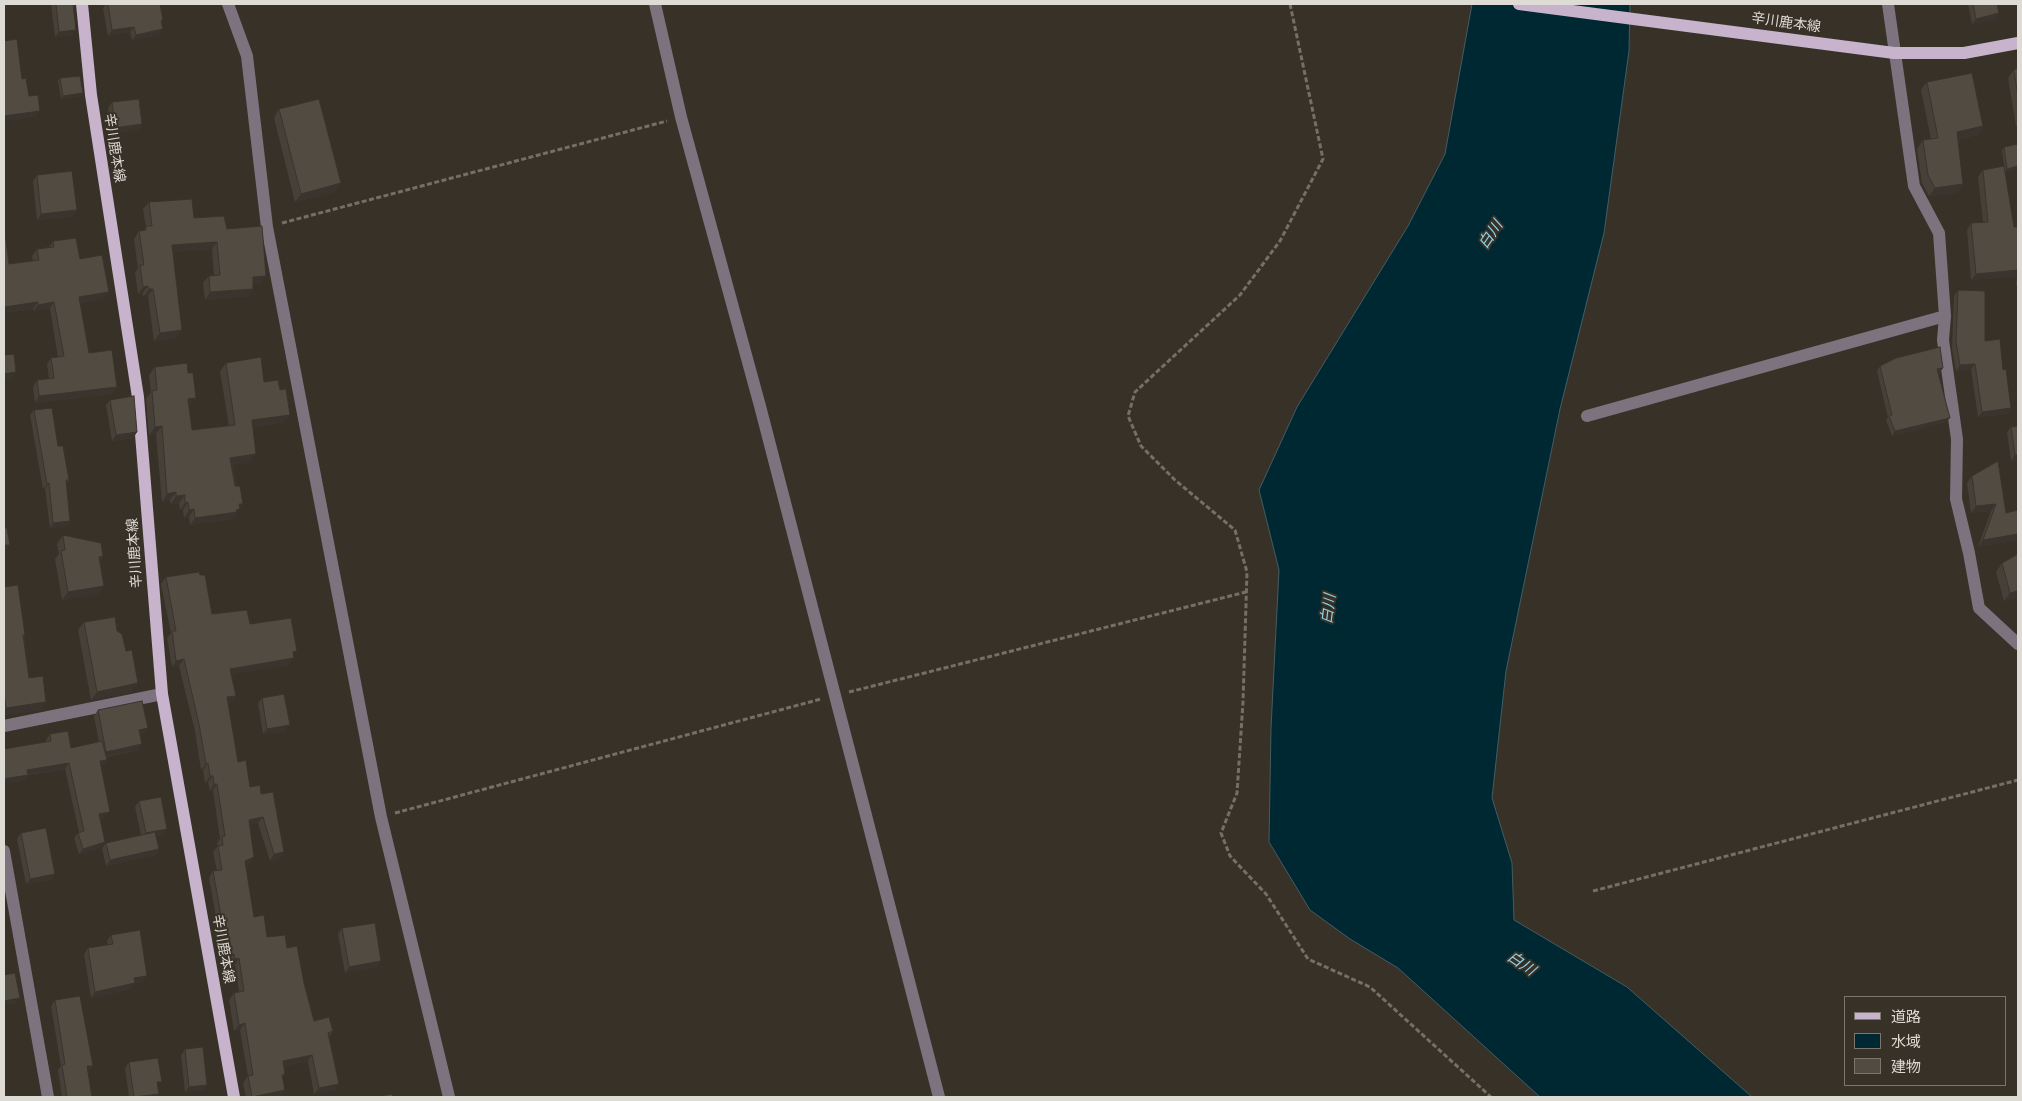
<!DOCTYPE html>
<meta charset="utf-8">
<style>
body{margin:0}
#map{position:relative;width:2022px;height:1101px;overflow:hidden;background:#383128;font-family:Manrope,"Noto Sans JP",sans-serif}
canvas{display:block}
.frame{position:absolute;inset:0;border:5px solid #dedad4;pointer-events:none}
.legend{position:absolute;left:1844px;top:996px;width:162px;height:90px;box-sizing:border-box;background:#383128;border:1px solid #7a756d;margin:0;padding:6px 9px;list-style:none;font-size:15px;color:#dedad4}
.legend li{display:flex;align-items:center;gap:10px;height:25px}
.legend b{width:25px;border:1px solid #7a756d}
</style>
<div id="map">
<canvas width="2022" height="1101"></canvas>
<div class="frame"></div>
<ul class="legend">
<li><b style="height:6px;background:#c7b3cb"></b>道路</li>
<li><b style="height:14px;background:#002832"></b>水域</li>
<li><b style="height:14px;background:#524b41"></b>建物</li>
</ul>
</div>
<script>
const context = document.querySelector('canvas').getContext('2d');
context.lineJoin = 'round';
function fill(path, color) {
  context.fillStyle = color;
  context.fill(path, 'evenodd');
}
function poly(rows) {
  const path = new Path2D();
  for (const r of rows) {
    path.moveTo(r[0], r[1]);
    for (let i = 2; i < r.length; i += 2) path.lineTo(r[i], r[i + 1]);
  }
  return path;
}
function stroke(path, color, width, dash) {
  context.strokeStyle = color;
  context.lineWidth = width;
  context.lineCap = dash ? 'butt' : 'round';
  context.setLineDash(dash || []);
  context.stroke(path);
}
function label(font, color, halo, rows, align = 'center') {
  context.font = font + ' Manrope,"Noto Sans JP",sans-serif';
  context.lineWidth = 4;
  context.setLineDash([]);
  context.textBaseline = 'middle';
  context.strokeStyle = halo;
  context.fillStyle = color;
  for (const [text, x, y, turn = 0] of rows) {
    context.save();
    context.translate(x, y);
    context.rotate((+turn || 0) * Math.PI / 180);
    context.textAlign = isNaN(turn) ? turn : align;
    if (halo) context.strokeText(text, 0, 0);
    context.fillText(text, 0, 0);
    context.restore();
  }
}
const water = poly([
 [1472,4,1630,4,1629,51,1604,233,1560,409,1506,671,1492,798,1512,863,1514,920,1627,987,1752,1097,1540,1097,1398,968,1350,939,1310,910,1269,842,1271,728,1279,570,1259,490,1297,407,1408,226,1445,154,1472,4]
]);
const path = poly([
 [1290,4,1323,159,1280,241,1240,295,1135,392,1128,416,1141,446,1175,480,1235,530,1247,572,1243,702,1237,793,1221,833,1230,856,1266,894,1308,959,1370,987,1491,1097],
 [282,223,667,121],
 [849,692,1246,592],
 [395,813,821,699],
 [1593,891,2018,780]
]);
const minor = poly([
 [228,4,247,56,267,227,381,817,449,1097],
 [655,4,681,117,760,406,939,1097],
 [1888,4,1914,186,1939,233,1945,316,1943,340,1957,439,1956,499,1969,553,1979,608,2018,644],
 [1587,416,1945,316],
 [4,726,162,694],
 [4,851,48,1097]
]);
const major = poly([
 [82,4,91,95,138,397,162,694,234,1097],
 [1519,4,1894,53,1964,53,2018,43]
]);
const wall = poly([
 [51,4,73,4,76,30,72,35,55,37],
 [106,4,160,4,161,23,159,35,132,40,130,32,108,36,103,8],
 [1968,4,1997,4,1999,13,1995,19,1972,24],
 [2018,68,2018,126,2016,126,2008,78,2014,70],
 [60,78,83,93,81,96,61,99,58,81],
 [1927,82,1983,126,1978,135,1958,139,1963,184,1958,193,1929,196,1922,183,1917,149,1923,140,1931,139,1921,90],
 [112,102,142,124,138,130,111,134,108,108],
 [279,109,335,192,295,202,274,118],
 [2004,147,2018,168,2005,172,2002,150],
 [1983,170,2014,227,2018,227,2018,286,2016,285,2017,276,1971,280,1967,230,1971,223,1983,222,1978,177],
 [37,175,73,216,37,220,33,181],
 [149,202,227,229,261,284,253,284,253,289,248,296,205,300,203,283,209,276,214,275,212,249,173,252,177,338,154,341,148,296,143,297,143,293,138,294,135,273,138,268,134,239,139,231,143,231,146,227,143,209],
 [4,233,9,264,33,261,32,256,37,249,49,247,53,241,80,259,109,292,104,298,80,303,89,353,117,387,112,394,35,403,33,387,37,380,49,379,47,364,51,358,58,357,50,308,33,311,33,309,4,313],
 [1958,290,1985,341,2003,370,2011,408,2007,414,1978,417,1971,369,1956,371,1952,348,1954,296],
 [226,363,264,382,285,422,252,427,250,462,232,465,240,508,234,517,233,517,231,519,190,525,189,517,184,518,183,510,180,510,179,503,171,504,170,500,162,502,156,434,149,435,146,399,151,392,149,375,155,367,190,406,189,406,192,430,229,426,220,371],
 [1880,366,1943,368,1939,373,1938,373,1946,422,1892,436,1886,420,1888,418,1877,371],
 [110,400,137,432,133,438,112,441,106,405],
 [34,410,58,446,69,480,66,483,70,521,67,526,50,528,45,488,43,489,30,415],
 [2011,427,2018,460,2011,461,2007,432],
 [1972,476,2006,513,2018,510,2018,540,1978,547,1991,511,1971,513,1967,483],
 [63,535,103,556,100,562,104,586,98,594,62,600,55,559,59,554,57,544],
 [2002,563,2018,597,2004,601,1996,572],
 [166,577,212,614,250,624,293,656,289,665,231,674,236,696,231,702,228,703,238,762,250,787,261,794,284,852,279,859,270,861,258,823,249,825,250,864,245,865,254,917,267,937,287,948,304,983,314,1021,333,1031,329,1037,339,1084,334,1090,314,1094,308,1061,284,1066,285,1074,282,1078,280,1097,246,1097,243,1083,248,1076,240,1030,234,1031,229,1000,234,993,239,992,235,965,230,966,229,961,224,961,209,878,213,871,217,871,213,852,218,846,217,843,220,839,213,790,210,791,208,782,205,783,203,770,201,770,195,731,179,666,172,667,167,638,171,633,161,584],
 [4,587,25,635,24,637,29,678,41,710,4,715],
 [84,622,117,631,126,651,132,692,91,700,78,630],
 [262,698,286,731,263,734,258,703],
 [98,710,144,734,140,734,138,750,106,757,103,766,101,766,106,817,100,819,101,848,79,854,74,838,79,832,65,769,28,775,24,781,46,741,46,740,50,734,71,748,99,742,94,716],
 [139,801,167,829,163,835,156,836,159,849,155,855,106,866,102,848,106,843,141,835,135,807],
 [21,833,55,874,51,880,26,884,17,839],
 [342,928,377,967,345,973,338,934],
 [111,935,143,982,134,983,131,989,91,998,84,954,88,948,108,945,107,941],
 [55,1000,89,1071,88,1071,92,1097,62,1097,58,1070,61,1066,51,1006],
 [185,1049,207,1085,203,1090,185,1092,181,1055],
 [129,1062,158,1087,159,1094,157,1097,129,1097,125,1068]
]);
const shadedWall = poly([
 [1999,13,1995,19,1972,24,1976,19],
 [134,27,130,32,108,36,112,30],
 [163,29,159,35,132,40,136,35],
 [76,30,72,35,55,37,59,32],
 [83,93,81,96,61,99,63,96],
 [40,111,36,117,4,122,4,116],
 [142,124,138,130,111,134,115,128],
 [1983,126,1978,135,1951,140,1957,132],
 [2018,166,2018,168,2005,172,2007,169],
 [341,183,335,192,295,202,301,194],
 [1963,184,1958,193,1929,196,1935,188],
 [77,210,73,216,37,220,41,214],
 [217,242,212,249,166,253,172,245],
 [2018,270,2018,275,2017,276,1971,280,1976,274],
 [266,276,261,284,247,285,253,277],
 [148,286,143,293,138,294,143,287],
 [149,289,153,289,148,296,143,297],
 [253,289,248,296,205,300,210,292],
 [109,292,104,298,74,304,79,297],
 [38,302,33,309,4,313,4,307],
 [54,302,50,308,33,311,38,305],
 [182,330,177,338,154,341,160,333],
 [1975,364,1971,369,1956,371,1960,365],
 [1943,368,1939,373,1934,374,1937,369],
 [16,372,12,379,4,380,4,374],
 [117,387,112,394,35,403,39,396],
 [196,398,190,406,183,406,188,399],
 [2011,408,2007,414,1978,417,1982,412],
 [290,415,285,422,246,428,252,420],
 [1950,418,1946,422,1892,436,1895,431],
 [162,426,156,434,149,435,155,427],
 [137,432,133,438,112,441,116,435],
 [256,454,250,462,225,466,230,458],
 [2015,455,2018,455,2018,460,2011,461],
 [49,483,45,488,43,489,47,484],
 [176,492,170,500,162,502,167,494],
 [185,495,179,503,171,504,176,496],
 [188,502,183,510,180,510,185,503],
 [239,504,243,504,234,517,233,517,231,519,190,525,195,518],
 [1996,504,1991,511,1971,513,1976,506],
 [194,509,189,517,184,518,189,510],
 [70,521,67,526,50,528,53,523],
 [2018,534,2018,540,1978,547,1983,540],
 [4,545,10,545,6,550,4,550],
 [103,556,98,565,99,557],
 [104,586,98,594,62,600,68,592],
 [2018,591,2018,597,2004,601,2010,593],
 [294,658,289,665,225,675,230,669],
 [184,659,179,666,172,667,176,661],
 [138,683,132,692,91,700,97,692],
 [236,696,231,702,223,704,227,697],
 [46,702,41,710,4,715,4,711,6,708],
 [290,725,286,731,263,734,267,729],
 [148,728,144,734,135,735,139,730],
 [142,744,138,750,102,757,106,752],
 [107,760,103,766,96,767,100,761],
 [69,763,65,769,23,775,27,770],
 [208,763,203,770,201,770,206,764],
 [28,775,24,781,4,784,4,779],
 [210,776,213,776,208,782,205,783],
 [214,784,217,784,213,790,210,791],
 [110,812,106,817,95,820,99,814],
 [263,817,258,823,244,827,249,820],
 [167,829,163,835,142,839,146,833],
 [105,842,101,848,79,854,83,849],
 [159,849,155,855,106,866,110,860],
 [284,852,279,859,270,861,274,854],
 [254,857,250,864,240,867,245,861],
 [55,874,51,880,26,884,30,879],
 [234,954,229,961,224,961,228,955],
 [239,958,235,965,230,966,235,959],
 [381,961,377,967,345,973,349,967],
 [147,976,143,982,134,983,131,989,91,998,95,992,134,978],
 [20,998,16,1004,4,1006,4,1001],
 [245,1023,240,1030,234,1031,239,1025],
 [312,1055,308,1061,278,1067,283,1061],
 [87,1066,93,1066,89,1071,83,1072],
 [339,1084,334,1090,314,1094,319,1088],
 [207,1085,203,1090,185,1092,189,1087],
 [285,1090,280,1097,252,1097],
 [159,1094,157,1097,138,1097]
]);
const building = poly([
 [56,4,73,4,76,30,59,32,56,4],
 [108,4,160,4,163,20,161,21,163,29,136,35,134,27,112,30,108,4],
 [1973,4,1997,4,1999,13,1976,19,1973,4],
 [17,39,22,79,26,78,29,96,38,95,40,111,4,116,4,41,17,39],
 [2018,68,2018,97,2014,70,2018,68],
 [1972,73,1983,126,1957,132,1963,184,1935,188,1928,175,1923,140,1938,138,1927,82,1972,73],
 [80,76,83,93,63,96,60,78,80,76],
 [139,99,142,124,115,128,112,102,139,99],
 [319,99,341,183,301,194,279,109,319,99],
 [2018,144,2018,166,2007,169,2004,147,2018,144],
 [2004,166,2014,227,2018,227,2018,270,1976,274,1971,223,1988,222,1983,170,2004,166],
 [72,171,77,210,41,214,37,175,72,171],
 [192,199,194,218,224,216,227,229,262,226,266,276,253,277,253,289,210,292,209,276,220,275,217,242,172,245,182,330,160,333,153,289,149,289,148,286,143,287,140,265,144,265,139,231,146,230,146,226,152,226,149,202,192,199],
 [4,233,5,233,9,264,39,260,37,249,54,247,53,241,76,238,80,259,102,255,109,292,79,297,89,353,112,350,117,387,39,396,37,380,54,378,51,358,64,356,54,302,38,305,38,302,4,307,4,233],
 [1958,290,1985,291,1985,341,2000,339,2003,370,2006,369,2011,408,1982,412,1975,364,1960,365,1956,342,1958,290],
 [1940,347,1943,368,1937,369,1950,418,1895,431,1889,416,1892,415,1880,366,1896,358,1940,347],
 [14,354,16,372,4,374,4,355,14,354],
 [261,357,264,382,278,380,280,390,286,389,290,415,252,420,256,454,230,458,235,486,240,486,243,504,239,504,240,509,236,510,237,512,195,518,194,509,189,510,188,502,185,503,185,495,176,496,176,492,167,494,162,426,155,427,152,391,157,390,155,367,187,363,188,373,193,373,196,398,188,399,192,430,235,425,226,363,261,357],
 [134,396,137,432,116,435,110,400,134,396],
 [52,408,58,446,63,446,69,480,66,480,70,521,53,523,49,483,47,484,34,410,52,408],
 [2018,426,2018,455,2015,455,2011,427,2018,426],
 [1998,461,2006,513,2018,510,2018,534,1983,540,1996,504,1976,506,1972,476,1998,461],
 [4,523,4,528,7,528,10,545,4,545,4,523],
 [63,535,101,543,103,556,99,557,104,586,68,592,61,551,65,550,63,535],
 [2018,554,2018,591,2010,593,2002,563,2018,554],
 [199,572,200,575,205,575,212,614,247,610,250,624,291,618,297,651,293,652,294,658,230,669,236,696,227,697,238,762,246,760,250,787,260,785,261,794,273,792,284,852,274,854,263,817,249,820,254,857,245,861,254,917,264,915,267,937,285,935,287,948,297,946,304,983,314,1021,329,1017,333,1031,328,1033,339,1084,319,1088,312,1055,283,1061,285,1074,282,1075,285,1090,252,1097,248,1076,253,1075,245,1023,239,1025,234,993,244,991,239,958,235,959,234,954,228,955,213,871,222,870,218,846,223,845,222,837,225,836,217,784,214,784,213,776,210,776,208,763,206,764,199,724,184,659,176,661,172,631,176,631,166,577,199,572],
 [18,585,25,635,23,635,29,678,43,676,46,702,6,708,4,694,4,587,18,585],
 [115,617,117,631,122,634,126,651,132,650,138,683,97,692,84,622,115,617],
 [284,694,290,725,267,729,262,698,284,694],
 [142,701,148,728,139,730,142,744,106,752,98,710,142,701],
 [68,731,71,748,102,741,107,760,100,761,110,812,99,814,105,842,83,849,78,833,84,831,69,763,27,770,28,775,4,779,4,749,51,741,50,734,68,731],
 [161,797,167,829,146,833,139,801,161,797],
 [46,828,55,874,30,879,21,833,46,828],
 [155,832,159,849,110,860,106,843,155,832],
 [375,923,381,961,349,967,342,928,375,923],
 [140,930,147,976,134,978,135,983,95,992,88,948,113,944,111,935,140,930],
 [15,973,20,998,4,1001,4,975,15,973],
 [80,996,93,1066,87,1066,92,1097,67,1097,62,1065,65,1064,55,1000,80,996],
 [203,1047,207,1085,189,1087,185,1049,203,1047],
 [158,1058,162,1082,157,1082,159,1094,134,1097,129,1062,158,1058],
 [392,1094,393,1097,375,1097,392,1094]
]);
const streetNames = [
 ["辛川鹿本線",1786,23,8],
 ["辛川鹿本線",114,148,81],
 ["辛川鹿本線",135,553,-94],
 ["辛川鹿本線",223,949,80]
];
const waterNames = [
 ["白川",1491,235,-56],
 ["白川",1329,609,-83],
 ["白川",1521,964,34]
];
fill(water, '#002832');
stroke(water, '#435d63', 1);
stroke(path, '#746f67', 3, [5, 2.5]);
stroke(minor, '#7d737f', 12);
stroke(major, '#c7b3cb', 12);
fill(wall, '#474038');
fill(shadedWall, '#39342e');
fill(building, '#524b41');
stroke(building, '#39342e', 1);
label('14px', '#dedad4', '#383128', streetNames);
label('italic 15px', '#8ed5eb', '#383128', waterNames);
</script>
